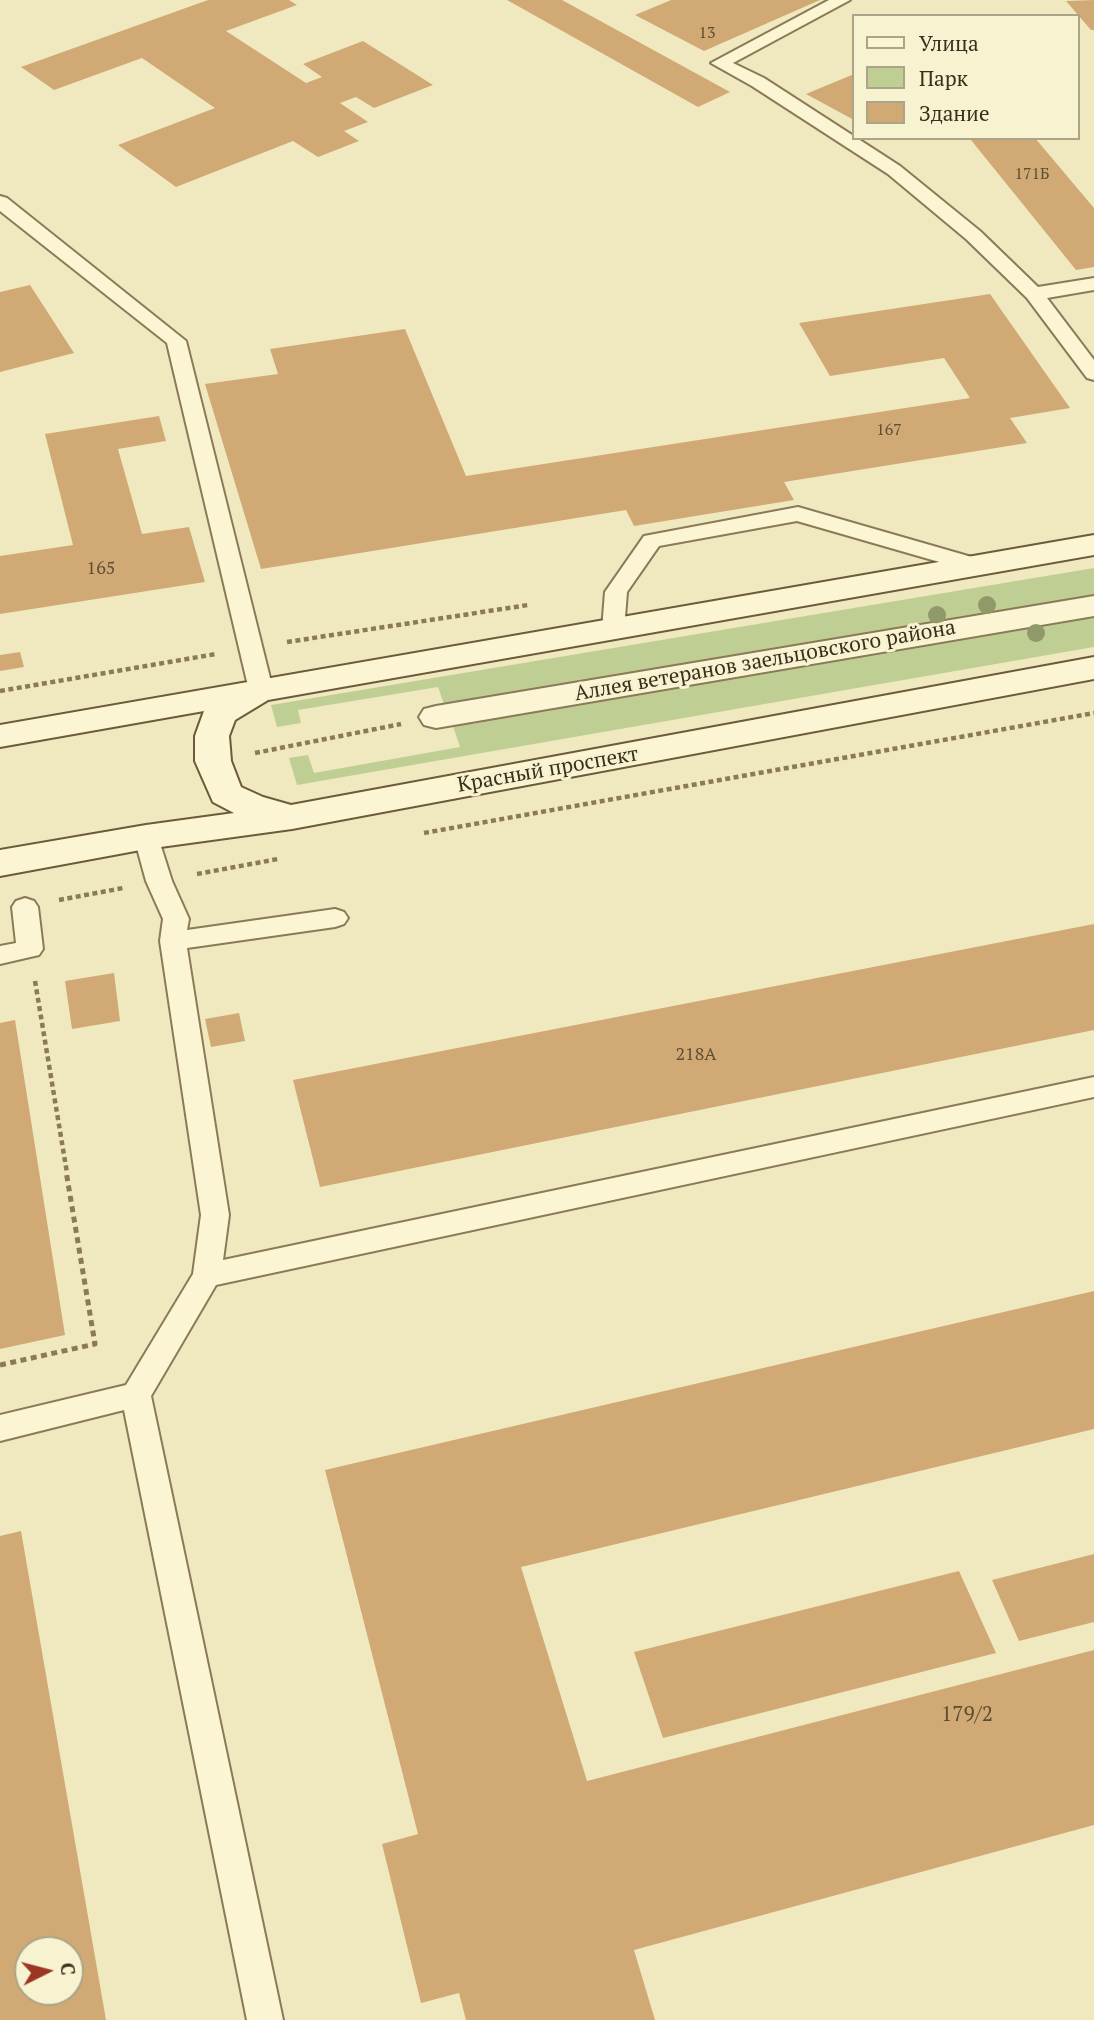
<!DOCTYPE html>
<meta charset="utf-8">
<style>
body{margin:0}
#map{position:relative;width:1094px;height:2020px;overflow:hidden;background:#f0e9c0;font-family:"PT Serif",serif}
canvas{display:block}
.legend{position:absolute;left:852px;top:14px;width:228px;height:126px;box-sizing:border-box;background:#f7f2d0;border:2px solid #aba488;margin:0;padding:9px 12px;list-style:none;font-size:21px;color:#392f1c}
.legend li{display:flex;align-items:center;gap:14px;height:35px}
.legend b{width:35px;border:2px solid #aba488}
.north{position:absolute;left:14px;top:1936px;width:70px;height:70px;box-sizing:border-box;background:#f7f2d0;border:2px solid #aba488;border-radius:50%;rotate:84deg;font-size:19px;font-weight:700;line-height:28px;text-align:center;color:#392f1c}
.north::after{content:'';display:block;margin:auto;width:24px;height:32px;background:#9d3524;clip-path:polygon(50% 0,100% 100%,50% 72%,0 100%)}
</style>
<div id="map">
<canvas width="1094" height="2020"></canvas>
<ul class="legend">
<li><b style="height:9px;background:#fbf5d4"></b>Улица</li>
<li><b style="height:19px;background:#bfcf94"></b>Парк</li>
<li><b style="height:19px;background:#d1a974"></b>Здание</li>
</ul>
<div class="north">С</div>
</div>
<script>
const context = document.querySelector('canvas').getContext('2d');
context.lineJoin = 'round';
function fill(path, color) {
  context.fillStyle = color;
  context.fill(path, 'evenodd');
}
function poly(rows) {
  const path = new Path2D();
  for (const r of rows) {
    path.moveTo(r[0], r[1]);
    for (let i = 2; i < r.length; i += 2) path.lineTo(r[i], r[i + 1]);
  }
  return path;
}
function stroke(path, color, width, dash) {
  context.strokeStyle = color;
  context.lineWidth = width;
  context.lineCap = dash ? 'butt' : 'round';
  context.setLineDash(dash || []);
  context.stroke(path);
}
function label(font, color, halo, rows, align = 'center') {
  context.font = font + ' "PT Serif",serif';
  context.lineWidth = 6;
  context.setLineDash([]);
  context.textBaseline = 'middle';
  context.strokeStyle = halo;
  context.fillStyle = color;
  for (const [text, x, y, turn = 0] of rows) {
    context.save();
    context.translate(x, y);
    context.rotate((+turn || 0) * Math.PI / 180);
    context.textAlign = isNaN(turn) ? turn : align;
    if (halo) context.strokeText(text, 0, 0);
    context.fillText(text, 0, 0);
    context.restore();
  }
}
const green = poly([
 [1094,568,1094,598,445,707,438,687,298,710,301,723,277,727,271,705],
 [1094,616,1094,647,297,785,289,758,308,755,314,773,460,747,453,726]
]);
const building = poly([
 [208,0,289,0,297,5,226,31,306,83,322,77,303,64,363,41,433,85,374,108,356,97,340,103,368,122,344,131,359,141,318,157,293,141,176,187,118,145,215,108,142,58,54,90,21,67],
 [507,0,562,0,730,92,698,107],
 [671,0,820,0,704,51,635,15],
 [1094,0,1094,30,1091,30,1066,1],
 [854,74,854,120,806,94],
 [979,138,1035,138,1094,208,1094,267,1076,270,971,140],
 [30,285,74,353,0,372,0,292],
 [990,294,1070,408,1010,418,1027,443,784,482,794,500,634,526,626,510,261,569,205,384,278,374,270,349,405,329,466,476,970,398,944,358,830,376,799,323],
 [159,416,166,441,118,449,142,534,189,527,205,582,0,614,0,556,73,545,45,434],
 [20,652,24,667,0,671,0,655],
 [1094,924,1094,1030,320,1187,293,1080],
 [114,973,120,1021,72,1029,65,981],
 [239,1013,245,1041,211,1047,205,1019],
 [15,1020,65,1335,0,1349,0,1023],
 [1094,1291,1094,1429,521,1567,587,1781,1094,1650,1094,1825,634,1950,655,2020,466,2020,459,1993,421,2003,382,1844,418,1834,325,1470],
 [21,1531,106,2020,0,2020,0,1536],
 [28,1950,70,1950,70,1992,28,1992],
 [1094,1554,1094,1622,1019,1641,992,1580],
 [959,1571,996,1653,663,1738,634,1652]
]);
const pathFar1 = poly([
 [287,642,528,605],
 [0,691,216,654],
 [255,753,401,724],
 [424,833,1094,713],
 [197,874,278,859],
 [59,900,123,888],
 [35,981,67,1173]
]);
const path = poly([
 [0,1365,95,1344,66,1171]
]);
const lane = poly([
 [829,0,850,0,733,63,764,78,900,166,980,231,1038,287,1094,278,1094,290,1047,298,1094,360,1094,380,1087,378,1027,298,966,239,888,174,752,86,711,63,829,0],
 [0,196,7,198,186,341,273,690,269,695,261,698,253,695,249,690,167,343,0,211,0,196],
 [798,507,982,560,985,565,982,570,974,572,797,521,659,546,627,592,624,630,621,635,613,637,605,635,602,630,605,592,644,536,798,507],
 [146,829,155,831,158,837,172,881,189,919,187,930,335,909,344,912,348,918,344,924,335,927,187,948,229,1215,223,1260,1094,1077,1094,1097,216,1285,151,1396,283,2020,247,2020,124,1410,0,1441,0,1415,126,1385,193,1274,201,1215,160,941,163,919,146,881,134,837,137,831,146,829],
 [25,898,34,901,38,907,43,949,39,955,0,964,0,946,16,943,12,907,16,901,25,898]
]);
const street = poly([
 [1094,596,1094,616,436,728,424,725,419,717,424,709,436,706,1094,596]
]);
const secondary = poly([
 [1094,535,1094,555,268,700,235,720,229,736,231,761,241,787,263,797,291,805,1094,657,1094,679,292,829,146,849,0,876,0,850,146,825,234,813,213,802,195,761,195,736,204,711,0,747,0,725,1094,535]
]);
const trees = [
 [987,605],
 [937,615],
 [1036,633]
];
const farNumbernames = [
 ["13",707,33],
 ["171Б",1032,174],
 ["167",889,430]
];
const numberNames = [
 ["165",101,569],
 ["218А",696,1055]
];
const streetNames = [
 ["Аллея ветеранов заельцовского района",765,661,-10],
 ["Красный проспект",548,770,-10]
];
const nearNumbernames = [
 ["179/2",967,1715]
];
fill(green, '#bfcf94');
fill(building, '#d1a974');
stroke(lane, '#8b7a57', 4);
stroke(street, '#8b7a57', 4);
stroke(secondary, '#6c5b3a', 4);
stroke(pathFar1, '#8b7a57', 4.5, [5, 3.5]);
stroke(path, '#8b7a57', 5, [6, 4.5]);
fill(lane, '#fbf5d4');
fill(street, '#fbf5d4');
fill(secondary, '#fbf5d4');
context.fillStyle = '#909969';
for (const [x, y] of trees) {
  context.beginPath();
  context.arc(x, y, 9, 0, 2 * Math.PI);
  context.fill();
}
label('16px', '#5f4e32', null, farNumbernames);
label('18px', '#5f4e32', null, numberNames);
label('21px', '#392f1c', '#f7f2d0', streetNames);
label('21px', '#5f4e32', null, nearNumbernames);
</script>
